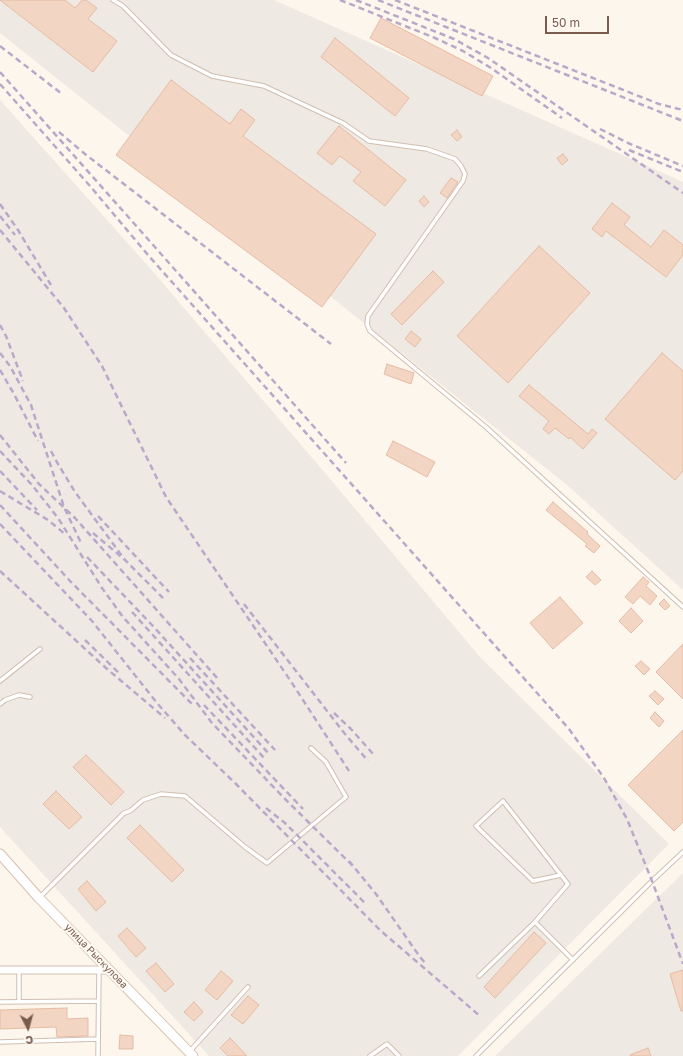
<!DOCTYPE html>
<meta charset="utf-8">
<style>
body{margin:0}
#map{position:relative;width:683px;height:1056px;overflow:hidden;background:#fdf6ec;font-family:"Golos Text",sans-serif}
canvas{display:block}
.north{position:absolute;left:8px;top:1008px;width:40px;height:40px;-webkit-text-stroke:3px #fffaf3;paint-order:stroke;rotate:174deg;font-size:11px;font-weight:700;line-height:16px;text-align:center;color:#7a5c4d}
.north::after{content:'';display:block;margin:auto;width:14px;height:18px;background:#7a5c4d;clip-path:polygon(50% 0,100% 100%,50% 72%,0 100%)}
.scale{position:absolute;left:545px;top:16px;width:64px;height:18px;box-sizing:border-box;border:2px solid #7a5c4d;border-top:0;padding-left:5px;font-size:12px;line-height:14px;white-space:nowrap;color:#7a5c4d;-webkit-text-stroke:3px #fffaf3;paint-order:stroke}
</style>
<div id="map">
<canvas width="683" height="1056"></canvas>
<div class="north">С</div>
<div class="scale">50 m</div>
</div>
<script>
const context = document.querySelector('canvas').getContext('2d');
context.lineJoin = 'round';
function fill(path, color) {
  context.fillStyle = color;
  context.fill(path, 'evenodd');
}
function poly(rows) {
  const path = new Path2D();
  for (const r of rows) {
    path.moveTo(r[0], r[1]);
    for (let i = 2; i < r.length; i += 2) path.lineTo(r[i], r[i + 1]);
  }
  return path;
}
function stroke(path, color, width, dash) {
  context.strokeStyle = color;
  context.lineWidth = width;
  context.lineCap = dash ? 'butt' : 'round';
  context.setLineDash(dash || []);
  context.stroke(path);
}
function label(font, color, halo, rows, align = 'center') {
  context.font = font + ' "Golos Text",sans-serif';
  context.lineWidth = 4;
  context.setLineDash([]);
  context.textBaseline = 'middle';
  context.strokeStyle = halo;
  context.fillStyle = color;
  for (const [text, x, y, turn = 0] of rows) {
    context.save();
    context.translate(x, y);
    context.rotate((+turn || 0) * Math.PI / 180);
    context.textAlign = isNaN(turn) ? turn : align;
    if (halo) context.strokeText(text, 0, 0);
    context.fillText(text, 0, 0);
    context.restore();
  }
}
const industrial = poly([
 [0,0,274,0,683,182,683,590,567,485,0,33],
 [0,100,149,267,320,467,480,657,669,844,458,1056,209,1056,0,827],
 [683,873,683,1056,495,1056]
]);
const building = poly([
 [0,0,65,0,75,8,82,0,86,0,97,8,88,19,117,41,93,72,0,0],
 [381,18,493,76,482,96,370,38,381,18],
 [335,38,409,98,395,116,321,57,335,38],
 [171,80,230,124,241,109,255,120,243,136,376,234,322,307,116,155,171,80],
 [339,126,406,180,385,206,353,181,361,172,340,156,332,165,317,153,339,126],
 [457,130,462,137,457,141,451,135,457,130],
 [563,154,568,160,562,165,557,158,563,154],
 [451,178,458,182,447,198,440,193,451,178],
 [424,196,429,202,424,207,419,201,424,196],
 [612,203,630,217,624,225,651,247,664,230,683,245,683,255,666,277,606,231,602,237,592,229,612,203],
 [539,246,590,293,508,383,457,336,539,246],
 [433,271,444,282,402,325,391,314,433,271],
 [411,331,421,339,415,347,405,339,411,331],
 [662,353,683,371,683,471,675,480,605,419,662,353],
 [387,364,414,373,411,384,384,374,387,364],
 [529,385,588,434,592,429,597,433,583,449,570,437,569,439,555,428,549,434,543,429,549,421,519,396,529,385],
 [393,441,435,462,427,477,386,455,393,441],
 [553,502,588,532,587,534,600,546,594,553,585,546,587,544,546,510,553,502],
 [592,571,601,580,595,585,586,577,592,571],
 [643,577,649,582,646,586,657,596,650,605,640,596,633,604,625,597,643,577],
 [560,597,583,623,553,649,530,623,560,597],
 [664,599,670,606,665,610,659,604,664,599],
 [631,608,643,621,631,633,619,621,631,608],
 [683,644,683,699,656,672,683,644],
 [641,661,650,669,644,675,635,666,641,661],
 [655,691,664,699,658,705,649,696,655,691],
 [655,712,664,721,659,727,650,718,655,712],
 [683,730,683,822,674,831,628,785,683,730],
 [86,755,124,792,111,805,73,767,86,755],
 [56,791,82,817,69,829,43,804,56,791],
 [140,825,184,870,172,882,127,838,140,825],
 [87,881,106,902,96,911,78,889,87,881],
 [127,928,146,948,136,957,118,936,127,928],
 [534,932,546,943,495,998,484,987,534,932],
 [156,963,174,984,165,992,146,971,156,963],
 [683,970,683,1011,681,1011,670,974,683,970],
 [221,971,233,981,217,1000,205,990,221,971],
 [248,996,259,1005,243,1024,231,1015,248,996],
 [194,1002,203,1012,194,1021,184,1012,194,1002],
 [67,1008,67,1019,88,1018,88,1036,57,1037,56,1027,0,1029,0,1010,67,1008],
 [120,1035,133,1036,133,1049,119,1049,120,1035],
 [230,1038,247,1056,228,1056,220,1048,230,1038],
 [648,1048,651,1056,630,1056,630,1055,648,1048]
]);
const lane = poly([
 [113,0,123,6,171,55,212,76,264,86,343,123,369,141,427,149,455,159,461,166,465,174,463,181,368,316,367,324,370,331,487,428,683,607],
 [0,681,40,649],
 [0,704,5,700,19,695,30,697],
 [40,897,124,813,130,811,143,800,161,794,185,796,245,847,267,863,346,797,326,762,311,748],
 [535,922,568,884,503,801,476,826,533,881,561,875],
 [479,976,535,922,573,960],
 [0,1002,98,1001],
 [19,1002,19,971],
 [0,1042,98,1039],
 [190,1051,248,987],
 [98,1056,99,970],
 [370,1056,387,1044,399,1056],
 [476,1056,652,881,683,852]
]);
const street = poly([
 [0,970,110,970]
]);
const secondary = poly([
 [0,854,39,898,193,1056]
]);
const rail = poly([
 [340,0,435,38,463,51,491,68,562,118],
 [356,0,454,39,488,58,683,193],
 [378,0,683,121],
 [395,0,659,104,683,110],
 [0,46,62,94],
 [0,72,346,463],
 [0,84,90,186,148,255,569,729,604,778,627,819,652,881,683,964],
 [600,129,628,143,683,166],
 [59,132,85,154,331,344],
 [629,150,683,172],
 [0,204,18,230,51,285],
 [0,216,15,235],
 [0,230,64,308,102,366,166,497,292,683,349,771],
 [0,325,6,336,23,381],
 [0,353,10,366,31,405,64,507,81,543],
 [0,370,14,394,38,441],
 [0,435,39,484,75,518,218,679],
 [0,451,32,485,58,518,102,588,123,617,179,679,212,723,285,799,353,866],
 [51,451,58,464,75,492,125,560],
 [0,471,37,510],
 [0,491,48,520,65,534],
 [0,505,71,582,192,704],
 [98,516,169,592],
 [0,524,92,621,157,703,185,735,236,784,381,931,480,1016],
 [93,533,125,560,163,598],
 [87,557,152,625,270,755],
 [0,571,106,668,165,718],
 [244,604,345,734,368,761],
 [132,612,265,759],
 [85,640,119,673],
 [190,658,275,750],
 [204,705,303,809],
 [334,713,351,729,374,755],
 [266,808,285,823,365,903],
 [349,861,376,894,420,957,426,964]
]);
const streetNames = [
 ["улица Рыскулова",96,956,46]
];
fill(industrial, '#efe9e4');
fill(building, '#f3d5c3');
stroke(building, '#e6bba3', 1);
stroke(lane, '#d1beb0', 5.5);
stroke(street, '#d1beb0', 9);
stroke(secondary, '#d6c0b0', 11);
stroke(lane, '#fff', 3.5);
stroke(street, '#fff', 7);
stroke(secondary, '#fff', 9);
stroke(rail, '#b9a8c9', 2.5, [6, 4]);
label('10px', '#7a5c4d', '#fffaf3', streetNames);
</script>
